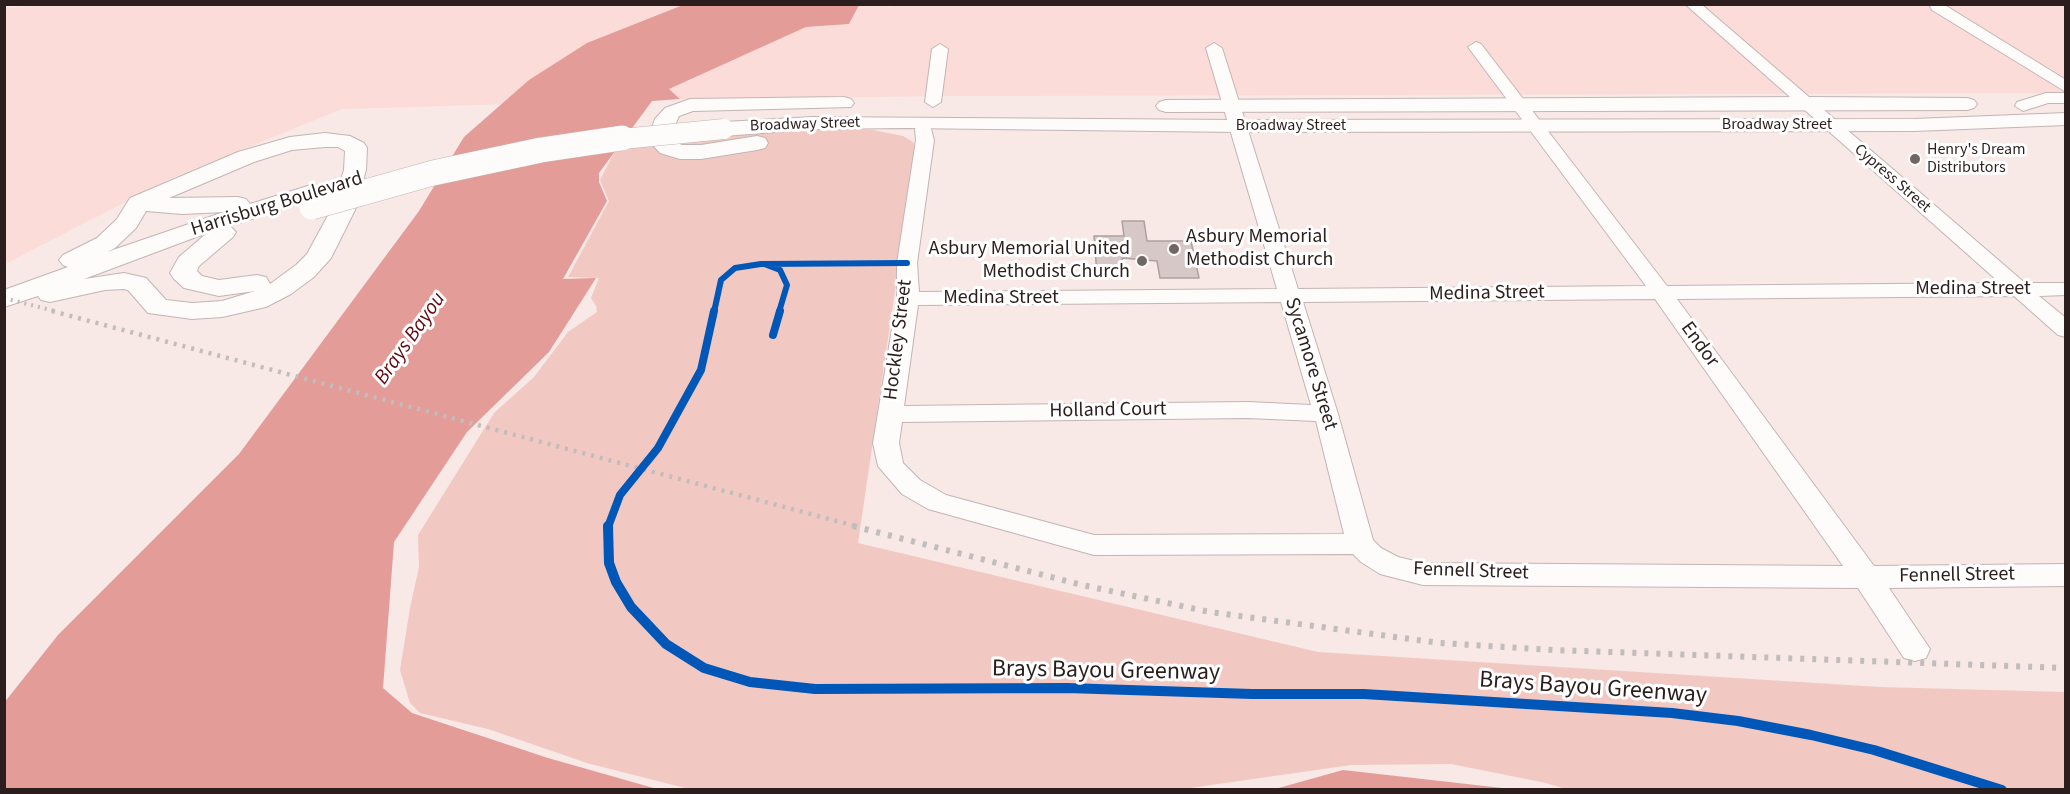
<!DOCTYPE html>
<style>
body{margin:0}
#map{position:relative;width:2070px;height:794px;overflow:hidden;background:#f8e8e6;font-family:"Source Sans 3",sans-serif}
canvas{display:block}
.frame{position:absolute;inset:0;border:6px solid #2b1e1d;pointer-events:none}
</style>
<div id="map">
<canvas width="2070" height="794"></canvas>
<div class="frame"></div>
</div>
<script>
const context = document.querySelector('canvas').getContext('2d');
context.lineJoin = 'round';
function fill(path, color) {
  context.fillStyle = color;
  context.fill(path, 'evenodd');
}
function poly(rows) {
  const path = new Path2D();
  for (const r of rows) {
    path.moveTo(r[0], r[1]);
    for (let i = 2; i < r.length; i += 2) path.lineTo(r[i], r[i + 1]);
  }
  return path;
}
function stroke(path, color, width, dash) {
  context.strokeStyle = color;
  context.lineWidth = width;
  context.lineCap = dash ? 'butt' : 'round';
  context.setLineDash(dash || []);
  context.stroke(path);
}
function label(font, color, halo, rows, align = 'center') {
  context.font = font + ' "Source Sans 3",sans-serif';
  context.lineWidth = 6;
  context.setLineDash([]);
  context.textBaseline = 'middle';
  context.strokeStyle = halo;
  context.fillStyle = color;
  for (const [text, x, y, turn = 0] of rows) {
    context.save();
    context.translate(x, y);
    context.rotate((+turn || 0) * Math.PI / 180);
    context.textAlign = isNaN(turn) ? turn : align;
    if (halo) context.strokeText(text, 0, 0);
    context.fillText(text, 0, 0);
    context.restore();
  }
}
const built = poly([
 [61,4,693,5,511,104,342,109,170,179,5,264,5,8],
 [904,4,2065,5,2065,93,958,96,680,99,669,89,806,27,849,24,859,5,886,5,888,7]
]);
const green = poly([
 [834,129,873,130,903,136,913,142,916,148,858,543,1318,652,1880,687,2065,692,2065,789,1569,790,1546,783,1451,764,1351,765,1176,790,689,789,587,763,488,729,420,713,410,703,400,670,410,608,419,567,418,535,494,413,534,377,568,332,597,312,596,306,591,298,599,278,568,277,609,201,600,180,616,149,690,138]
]);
const water = poly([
 [683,5,859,5,849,24,806,27,669,89,680,99,652,101,599,173,599,182,607,201,563,279,596,278,549,352,467,432,394,542,383,688,412,713,548,758,657,789,5,789,4,703,58,635,239,454,419,211,464,137,529,80,587,43],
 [1343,770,1511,789,1275,789]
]);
const building = poly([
 [1122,221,1144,221,1147,241,1191,241,1199,278,1160,278,1157,261,1122,258,1124,274,1097,275,1094,236,1124,236,1122,221]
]);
const minor = poly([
 [1685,4,1701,4,2025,283,2066,283,2066,295,2039,296,2066,318,2066,337,2058,335,2014,296,1677,299,1874,566,2066,564,2066,586,1889,588,1930,649,1926,658,1915,661,1904,658,1858,588,1423,585,1380,574,1361,562,1353,554,1094,555,928,509,902,494,878,466,873,443,897,299,897,263,916,140,915,129,918,125,930,125,934,140,917,263,919,292,1277,289,1206,48,1214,43,1222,48,1298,289,1646,286,1468,47,1476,42,1481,44,1667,286,2000,283,1685,4],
 [1655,299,1843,566,1423,563,1398,557,1381,548,1373,540,1338,414,1303,302,1655,299],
 [1281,302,1311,405,1248,402,904,406,918,305,1281,302],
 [1248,418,1316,421,1344,534,1094,535,946,495,920,480,903,463,899,443,902,422,1248,418],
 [1929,4,1943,4,2066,80,2066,92,1932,10,1929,4],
 [940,44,948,49,941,102,933,107,925,102,932,49,940,44],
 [2046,93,2066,93,2066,103,2048,103,2023,111,2015,106,2017,102,2046,93]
]);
const major = poly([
 [844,97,851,99,854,103,851,107,693,111,679,116,673,130,673,141,682,145,701,145,757,136,765,138,768,143,765,148,757,150,701,159,680,159,660,153,651,143,651,130,655,119,665,108,690,99,844,97],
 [1805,97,1967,98,1974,100,1977,104,1974,108,1967,110,1166,112,1159,110,1156,106,1159,102,1166,100,1805,97],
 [2066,113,2066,125,1914,131,1238,132,906,128,813,129,724,136,716,134,713,129,716,124,724,122,813,117,1238,120,1914,119,2066,113],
 [325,133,350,136,364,143,367,148,366,170,355,210,331,258,314,277,291,294,266,307,222,317,192,319,148,313,128,290,124,289,105,290,50,302,41,300,38,296,4,307,4,290,68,267,63,265,59,260,63,255,97,238,117,219,130,198,238,152,290,137,325,133],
 [325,147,338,147,345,151,344,170,331,210,307,254,296,265,270,284,266,277,257,275,219,280,202,276,197,271,199,266,233,237,236,232,230,226,322,196,326,191,322,186,314,184,250,204,246,199,238,197,169,198,254,162,292,150,325,147],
 [146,211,182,214,224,212,107,252,115,248,136,228,146,211],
 [207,233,179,257,170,273,174,279,184,288,219,296,255,291,222,301,192,303,166,300,146,278,124,273,84,279,207,233]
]);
const railFar2 = poly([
 [4,298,58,312]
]);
const railFar1 = poly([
 [52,311,859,527]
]);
const rail = poly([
 [853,526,1082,585,1210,612,1440,643,1553,650,2066,668]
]);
const majorBridgeFar1 = poly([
 [612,140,724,129]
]);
const majorBridge = poly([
 [312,207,433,173,541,150,622,138]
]);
const cyclewayFar2 = poly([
 [767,265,780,270,787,285,779,312],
 [714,312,721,280,735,268,761,264,907,263]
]);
const cyclewayFar1 = poly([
 [773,335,780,311],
 [608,527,620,495,658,448,701,370,714,311]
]);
const cycleway = poly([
 [608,526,609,563,616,582,631,607,666,644,704,668,750,682,815,689,1067,688,1252,694,1364,694,1672,713,1738,721,1811,735,1874,750,2002,790]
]);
const markers = [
 [1915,159,6,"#736563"],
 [1174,249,6,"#736563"],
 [1142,261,6,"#736563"]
];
const farStreetnames = [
 ["Broadway Street",805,125,-2],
 ["Broadway Street",1777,125],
 ["Broadway Street",1291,126],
 ["Cypress Street",1892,179,41]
];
const farPoinames = [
 ["Henry's Dream",1927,150],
 ["Distributors",1927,168]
];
const streetNames = [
 ["Harrisburg Boulevard",277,205,-17],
 ["Medina Street",1973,290],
 ["Medina Street",1487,294,-1],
 ["Medina Street",1001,299],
 ["Hockley Street",899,340,-83],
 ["Endor",1699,345,54],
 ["Sycamore Street",1310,364,73],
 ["Holland Court",1108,411,-1],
 ["Fennell Street",1471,572,2],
 ["Fennell Street",1957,576,-1]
];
const poiNames = [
 ["Asbury Memorial",1186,238],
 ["Methodist Church",1186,261],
 ["Asbury Memorial United",1130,250,"right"],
 ["Methodist Church",1130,273,"right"]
];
const waterNames = [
 ["Brays Bayou",411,339,-55]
];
const nearStreetnames = [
 ["Brays Bayou Greenway",1106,672,1],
 ["Brays Bayou Greenway",1593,689,4]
];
fill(built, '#fbdcd8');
fill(green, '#f2c8c3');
fill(water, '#e49c98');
fill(building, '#d5c8c6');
stroke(building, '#ada09f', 1.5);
stroke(minor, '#c3b5b4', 2);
stroke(major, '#c3b5b4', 2);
fill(minor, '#fefcfb');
fill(major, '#fefcfb');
stroke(railFar2, '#c1bdbc', 4, [2, 5]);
stroke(railFar1, '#c1bdbc', 4.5, [3, 6]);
stroke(rail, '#c1bdbc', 6, [4, 8]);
stroke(majorBridgeFar1, '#c3b5b4', 21, []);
stroke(majorBridge, '#c3b5b4', 26, []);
stroke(majorBridgeFar1, '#fefcfb', 20);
stroke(majorBridge, '#fefcfb', 25);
stroke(cyclewayFar2, '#0057b8', 6);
stroke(cyclewayFar1, '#0057b8', 8);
stroke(cycleway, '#0057b8', 10);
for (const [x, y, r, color] of markers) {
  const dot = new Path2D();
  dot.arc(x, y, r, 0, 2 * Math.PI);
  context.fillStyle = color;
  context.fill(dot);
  stroke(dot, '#fff', 2);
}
label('16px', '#2b1e1d', '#fff', farStreetnames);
label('16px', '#2b1e1d', '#fff', farPoinames, 'left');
label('20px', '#2b1e1d', '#fff', streetNames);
label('20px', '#2b1e1d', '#fff', poiNames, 'left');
label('italic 21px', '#60060e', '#fff', waterNames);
label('24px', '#2b1e1d', '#fff', nearStreetnames);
</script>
